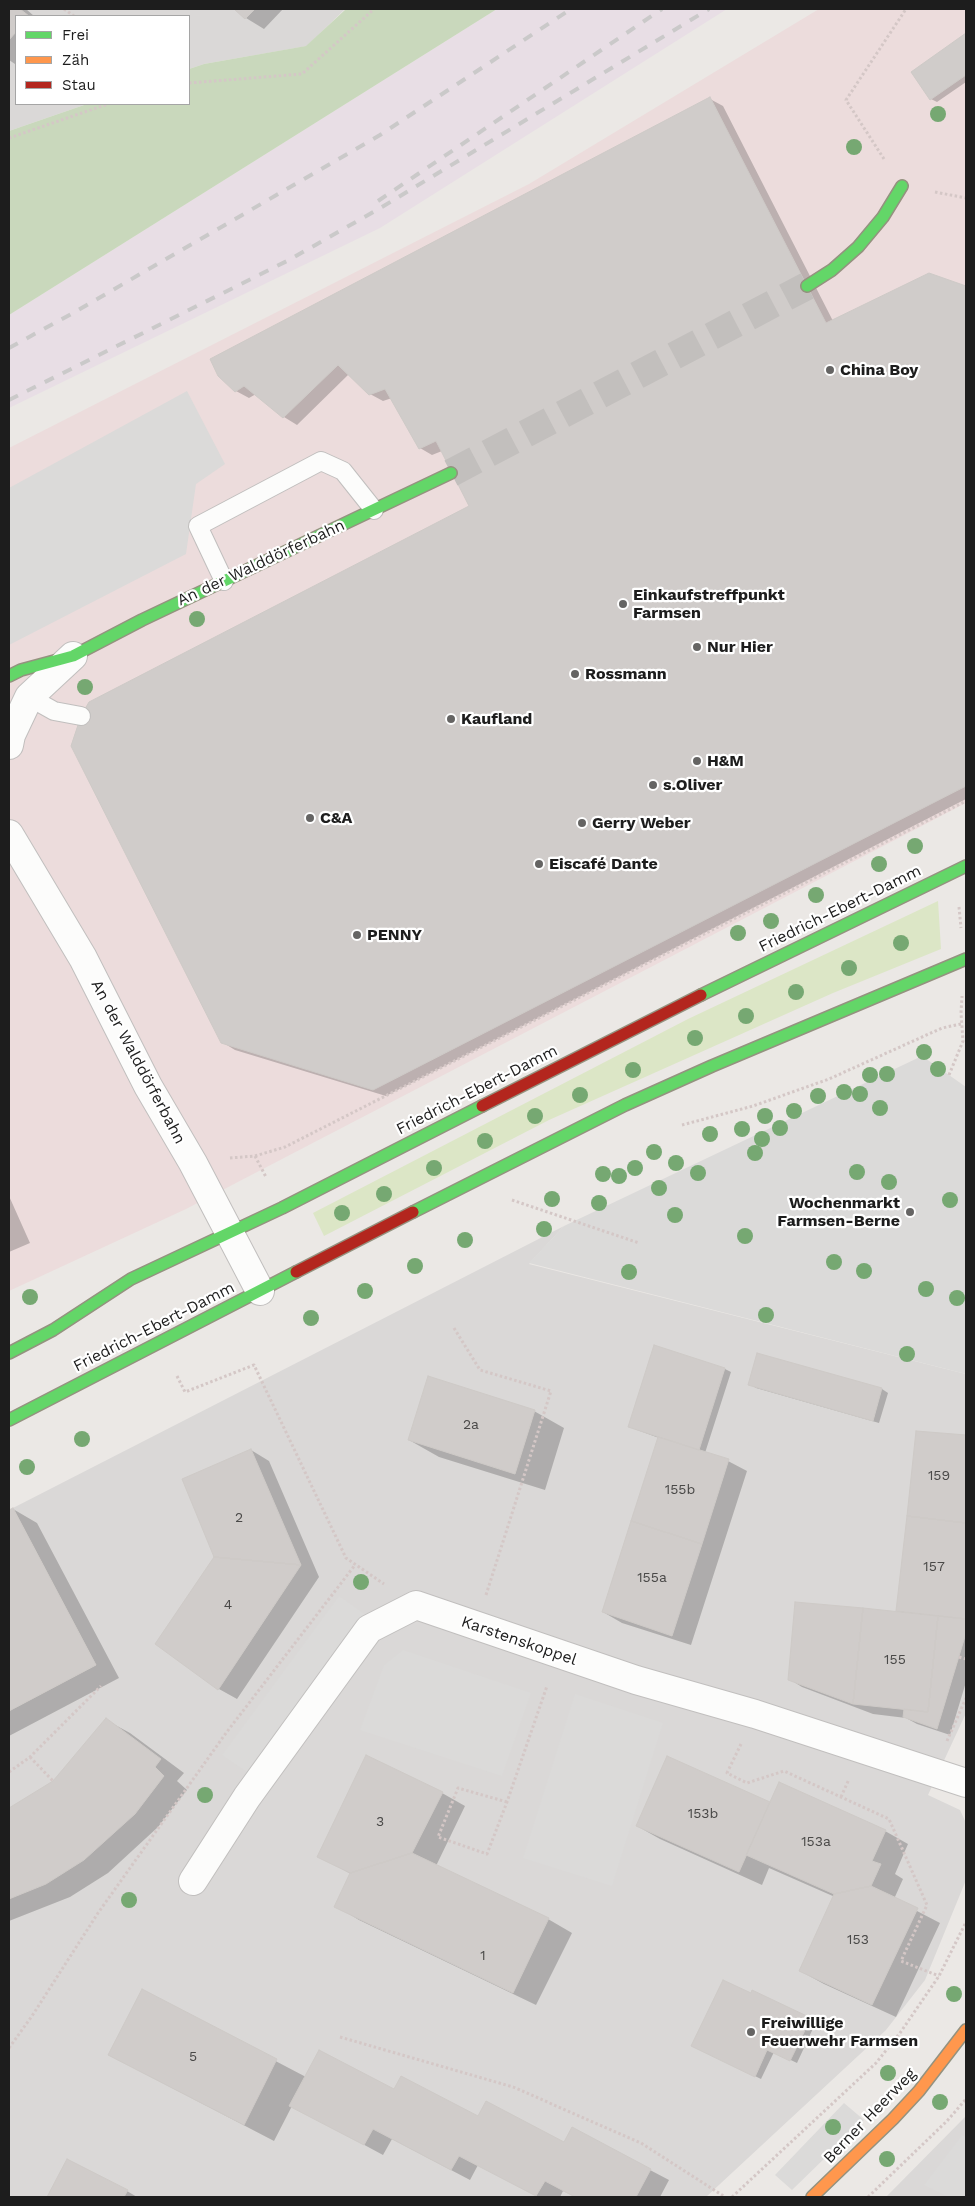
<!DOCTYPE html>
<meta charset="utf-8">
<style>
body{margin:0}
#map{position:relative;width:975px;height:2206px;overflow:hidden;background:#ebe8e5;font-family:"Work Sans",sans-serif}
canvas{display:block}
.frame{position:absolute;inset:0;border:10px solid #1d1d1d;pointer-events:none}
.legend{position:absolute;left:15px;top:15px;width:175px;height:90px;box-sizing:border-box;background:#fff;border:1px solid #a5a5a5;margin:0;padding:6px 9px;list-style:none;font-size:15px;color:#1d1d1d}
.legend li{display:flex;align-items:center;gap:10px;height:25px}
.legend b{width:25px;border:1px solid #a5a5a5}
</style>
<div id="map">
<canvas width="975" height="2206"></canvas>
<div class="frame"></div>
<ul class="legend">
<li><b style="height:6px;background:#63d668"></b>Frei</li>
<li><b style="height:6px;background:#ff974d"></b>Zäh</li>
<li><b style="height:6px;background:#b3261e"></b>Stau</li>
</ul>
</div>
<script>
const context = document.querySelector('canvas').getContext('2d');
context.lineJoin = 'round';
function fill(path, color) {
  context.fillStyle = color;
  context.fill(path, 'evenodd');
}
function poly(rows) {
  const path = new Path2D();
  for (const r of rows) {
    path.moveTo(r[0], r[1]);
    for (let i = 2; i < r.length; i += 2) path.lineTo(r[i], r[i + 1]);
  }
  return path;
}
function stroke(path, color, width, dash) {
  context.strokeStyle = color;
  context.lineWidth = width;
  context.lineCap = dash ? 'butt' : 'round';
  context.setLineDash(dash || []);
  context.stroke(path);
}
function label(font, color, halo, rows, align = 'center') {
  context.font = font + ' "Work Sans",sans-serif';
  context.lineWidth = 4.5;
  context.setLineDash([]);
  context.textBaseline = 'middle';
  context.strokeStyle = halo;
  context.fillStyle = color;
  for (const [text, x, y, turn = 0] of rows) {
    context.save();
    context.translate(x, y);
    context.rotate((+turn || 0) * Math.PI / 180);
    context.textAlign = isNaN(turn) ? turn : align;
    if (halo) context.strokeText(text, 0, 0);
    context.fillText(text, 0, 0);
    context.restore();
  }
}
const residential = poly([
 [9,9,345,9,307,46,204,64,189,69,189,16,16,16,16,104,87,104,9,131],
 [564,1226,529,1264,966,1374,966,1713,928,1795,960,1810,966,1823,966,1880,925,1980,886,2030,706,2197,9,2197,9,1711,96,1665,13,1508],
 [966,2116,966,2197,886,2197,964,2118]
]);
const commercial = poly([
 [819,9,966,9,966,803,186,1209,9,1291,9,448,529,184]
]);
const industrial = poly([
 [497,9,727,9,380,228,9,408,9,315]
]);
const grass = poly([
 [938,901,941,949,833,993,549,1120,324,1236,313,1213,688,1019]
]);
const forest = poly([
 [346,9,497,9,9,315,9,131,87,104,189,104,189,69,204,64,306,46]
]);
const parking = poly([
 [187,391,225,464,196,484,186,554,9,645,9,488],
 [922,1056,966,1087,966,1374,529,1263,564,1226],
 [339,1596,366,1615,247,1772,222,1755],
 [403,1650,531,1693,502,1776,360,1730,384,1665],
 [575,1694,663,1723,612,1886,523,1858],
 [844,2103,864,2120,792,2190,775,2175],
 [962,2135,966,2137,966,2197,949,2197,924,2185]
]);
const shadow = poly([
 [9,9,26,9,34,16,16,16,16,62,15,64,9,60],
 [235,9,283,9,264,29,246,18],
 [966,35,966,82,937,102,931,99,912,72],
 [710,99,723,106,833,321,929,274,966,287,966,799,386,1096,235,1050,222,1042,470,507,442,451,432,455,420,448,392,398,383,401,370,394,349,374,297,425,284,417,256,394,249,398,236,391,219,375],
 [9,1196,30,1243,9,1252],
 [758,1354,882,1389,888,1393,879,1423,756,1388,750,1384],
 [725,1369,731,1372,705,1453,728,1461,747,1471,691,1645,622,1623,603,1612,659,1438,629,1427],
 [534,1411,564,1428,545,1490,439,1457,409,1440],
 [917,1432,966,1436,966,1682,950,1735,917,1724,906,1718,873,1714,802,1687,789,1679,897,1613],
 [251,1450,269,1461,319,1577,237,1699,219,1689,215,1558],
 [13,1509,37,1523,119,1678,9,1736,9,1512],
 [106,1720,130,1733,184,1773,177,1781,187,1790,158,1827,108,1873,70,1897,9,1921,9,1809,54,1782],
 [442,1793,465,1806,436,1866,548,1919,572,1933,536,2005,359,1920,336,1906,351,1874,318,1856],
 [770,1803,885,1831,908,1844,895,1874,903,1879,894,1899,940,1923,896,2017,824,1984,800,1971,835,1897,769,1868,762,1885,660,1839,637,1826],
 [142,1991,306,2077,395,2091,650,2170,669,2180,660,2197,576,2197,563,2191,560,2197,539,2197,478,2165,470,2180,392,2139,383,2155,292,2106,274,2141,109,2055],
 [810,2019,816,2022,797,2063,774,2052,761,2079,699,2049],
 [68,2160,127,2191,137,2197,49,2197]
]);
const building = poly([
 [9,9,20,9,29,16,16,16,16,32,9,40,9,9],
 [234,9,255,9,245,19,234,9],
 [966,33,966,75,930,100,911,72,966,33],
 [710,97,826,323,929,273,966,286,966,786,373,1090,221,1043,71,746,81,716,89,702,469,506,436,441,419,449,385,389,369,395,338,365,283,418,244,386,235,392,218,376,210,359,710,97],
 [654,1345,725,1368,699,1450,628,1427,654,1345],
 [757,1353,882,1388,873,1421,748,1385,757,1353],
 [428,1376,535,1410,515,1474,408,1440,428,1376],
 [916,1431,966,1435,966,1523,907,1516,916,1431],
 [658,1437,729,1459,702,1544,631,1521,658,1437],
 [251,1449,301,1565,214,1557,182,1479,251,1449],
 [13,1508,96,1665,9,1711,9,1510,13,1508],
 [907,1516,966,1523,966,1619,896,1611,907,1516],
 [631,1521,702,1544,672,1636,602,1612,631,1521],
 [214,1557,301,1565,218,1690,155,1644,214,1557],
 [795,1602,863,1608,853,1704,788,1680,795,1602],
 [863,1608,938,1616,928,1712,853,1704,863,1608],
 [938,1616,966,1619,966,1633,937,1729,903,1717,904,1709,928,1712,938,1616],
 [106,1718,161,1759,155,1767,164,1776,135,1814,84,1860,46,1884,9,1899,9,1808,53,1781,106,1718],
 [366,1755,443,1792,412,1853,350,1873,317,1857,366,1755],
 [667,1756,770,1802,739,1872,636,1826,667,1756],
 [779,1782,886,1830,872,1861,881,1864,871,1886,834,1894,746,1855,779,1782],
 [412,1853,549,1918,513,1993,334,1907,350,1873,412,1853],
 [871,1886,918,1908,872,2005,799,1971,834,1894,871,1886],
 [723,1980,751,1993,752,1990,811,2018,790,2061,767,2050,755,2077,691,2046,723,1980],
 [142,1989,277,2059,244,2125,108,2055,142,1989],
 [319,2050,394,2089,401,2076,478,2116,486,2101,564,2142,572,2127,651,2169,636,2197,575,2197,545,2181,536,2196,459,2156,451,2170,373,2129,364,2145,289,2106,319,2050],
 [67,2159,128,2190,124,2197,47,2197,67,2159]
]);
const secondaryTunnel = poly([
 [451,473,807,286]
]);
const path = poly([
 [64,9,74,16],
 [189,83,302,74,374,9],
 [9,138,108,104],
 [884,159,846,100,906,9],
 [935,192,966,198],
 [959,907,961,928],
 [949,1075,963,1041,961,1013,962,996],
 [682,1125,753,1106,829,1079,942,1028,961,1024],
 [255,1156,266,1177],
 [230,1158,255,1156,285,1147,966,801],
 [512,1200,639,1243],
 [454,1328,480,1370,551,1391,486,1595],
 [177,1376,185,1392,254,1365,346,1558,384,1584],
 [959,1657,966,1659],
 [947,1741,966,1698],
 [741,1744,727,1773,747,1783,784,1771,889,1819,927,1905,901,1961,939,1976],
 [30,1757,53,1781],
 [9,1772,30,1757,101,1686],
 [841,1797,849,1779],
 [507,1802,458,1788,438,1837,487,1854,507,1802,547,1686],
 [340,2037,513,2087,641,2143,725,2197],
 [9,2048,32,2016,98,1913,226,1733,355,1565],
 [732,2197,876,2063,900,2033,939,1976,966,1922],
 [868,2197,947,2121,966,2099]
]);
const lane = poly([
 [224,581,198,526,321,461,343,471,374,510],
 [29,697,54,711,81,716]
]);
const street = poly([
 [9,745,11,735,29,697,73,656],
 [9,834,83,958,148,1086,193,1163,260,1291],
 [193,1881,247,1797,369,1629,416,1605,636,1680,755,1714,966,1783]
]);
const fast = poly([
 [807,286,832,270,858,247,883,217,902,186],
 [9,676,21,670,73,656,142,620,451,473],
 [701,995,966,866],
 [413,1212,625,1105,712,1066,966,959],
 [9,1353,53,1330,131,1279,282,1208,482,1106],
 [9,1420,296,1272]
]);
const slow = poly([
 [812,2197,893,2119,919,2091,966,2030]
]);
const jam = poly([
 [482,1106,701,995],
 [296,1272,413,1212]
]);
const rail = poly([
 [378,201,662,9],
 [9,348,73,313,380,135,571,9],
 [9,400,289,260,382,207,709,9]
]);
const trees = [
 [938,114],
 [854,147],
 [197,619],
 [85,687],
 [915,846],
 [879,864],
 [816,895],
 [771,921],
 [738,933],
 [901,943],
 [849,968],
 [796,992],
 [746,1016],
 [695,1038],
 [924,1052],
 [938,1069],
 [633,1070],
 [887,1074],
 [870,1075],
 [844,1092],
 [860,1094],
 [580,1095],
 [818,1096],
 [880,1108],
 [794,1111],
 [535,1116],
 [765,1116],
 [780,1128],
 [742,1129],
 [710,1134],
 [762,1139],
 [485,1141],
 [654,1152],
 [755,1153],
 [676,1163],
 [434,1168],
 [635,1168],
 [857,1172],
 [698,1173],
 [603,1174],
 [619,1176],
 [889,1182],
 [659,1188],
 [384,1194],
 [552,1199],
 [950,1200],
 [599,1203],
 [342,1213],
 [675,1215],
 [544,1229],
 [745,1236],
 [465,1240],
 [834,1262],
 [415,1266],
 [864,1271],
 [629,1272],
 [926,1289],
 [365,1291],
 [30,1297],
 [957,1298],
 [766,1315],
 [311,1318],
 [907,1354],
 [82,1439],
 [27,1467],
 [361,1582],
 [205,1795],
 [129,1900],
 [954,1994],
 [888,2073],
 [940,2102],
 [833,2127],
 [887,2159]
];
const markers = [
 [830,370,5,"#656463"],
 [623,604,5,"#656463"],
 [697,647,5,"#656463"],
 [575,674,5,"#656463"],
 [451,719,5,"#656463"],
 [697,761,5,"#656463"],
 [653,785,5,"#656463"],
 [310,818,5,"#656463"],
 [582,823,5,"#656463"],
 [539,864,5,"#656463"],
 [357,935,5,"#656463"],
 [910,1212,5,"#656463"],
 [751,2032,5,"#656463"]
];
const numberNames = [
 ["2a",471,1425],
 ["159",939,1476],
 ["155b",680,1490],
 ["2",239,1518],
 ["157",934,1567],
 ["155a",652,1578],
 ["4",228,1605],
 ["155",895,1660],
 ["153b",703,1814],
 ["3",380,1822],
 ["153a",816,1842],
 ["153",858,1940],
 ["1",483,1956],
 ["5",193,2057]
];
const poiNames = [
 ["China Boy",840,370],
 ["Einkaufstreffpunkt",633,595],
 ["Farmsen",633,613],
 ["Nur Hier",707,647],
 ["Rossmann",585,674],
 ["Kaufland",461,719],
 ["H&M",707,761],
 ["s.Oliver",663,785],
 ["C&A",320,818],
 ["Gerry Weber",592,823],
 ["Eiscafé Dante",549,864],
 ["PENNY",367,935],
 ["Wochenmarkt",900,1203,"right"],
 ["Farmsen-Berne",900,1221,"right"],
 ["Freiwillige",761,2023],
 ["Feuerwehr Farmsen",761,2041]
];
const streetNames = [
 ["An der Walddörferbahn",261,563,-25],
 ["Friedrich-Ebert-Damm",840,909,-26],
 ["An der Walddörferbahn",138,1062,62],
 ["Friedrich-Ebert-Damm",477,1090,-27],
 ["Friedrich-Ebert-Damm",154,1327,-27],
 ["Karstenskoppel",519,1641,19],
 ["Berner Heerweg",870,2116,-46]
];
fill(residential, '#dad8d7');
fill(commercial, '#ecdcdc');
fill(industrial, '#e8dee5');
fill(grass, '#dce6c6');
fill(forest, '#c9d8bc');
fill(parking, '#dbdad9');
fill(shadow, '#0003');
fill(building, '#d0ccca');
stroke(building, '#cecac7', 1);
stroke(secondaryTunnel, '#c2bfbd', 28, [28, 14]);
stroke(lane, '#c1bfbe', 20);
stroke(street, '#c1bfbe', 30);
stroke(fast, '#94927f', 14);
stroke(slow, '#94927f', 14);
stroke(jam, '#94927f', 14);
stroke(path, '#d4c7c6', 3, [2.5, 2.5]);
stroke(lane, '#fcfcfb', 18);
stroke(street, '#fcfcfb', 28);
stroke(fast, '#63d668', 11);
stroke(slow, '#ff974d', 11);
stroke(jam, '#b3261e', 11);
stroke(rail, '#cac9c9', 4, [10, 10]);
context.fillStyle = '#76a872';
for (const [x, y] of trees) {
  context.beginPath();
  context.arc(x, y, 8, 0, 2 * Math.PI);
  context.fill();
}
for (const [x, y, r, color] of markers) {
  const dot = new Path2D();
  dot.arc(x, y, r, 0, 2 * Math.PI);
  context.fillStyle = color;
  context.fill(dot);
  stroke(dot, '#fff', 2);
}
label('14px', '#4a4948', null, numberNames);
label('bold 16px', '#1d1d1d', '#fff', poiNames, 'left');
label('16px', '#1d1d1d', '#fff', streetNames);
</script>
